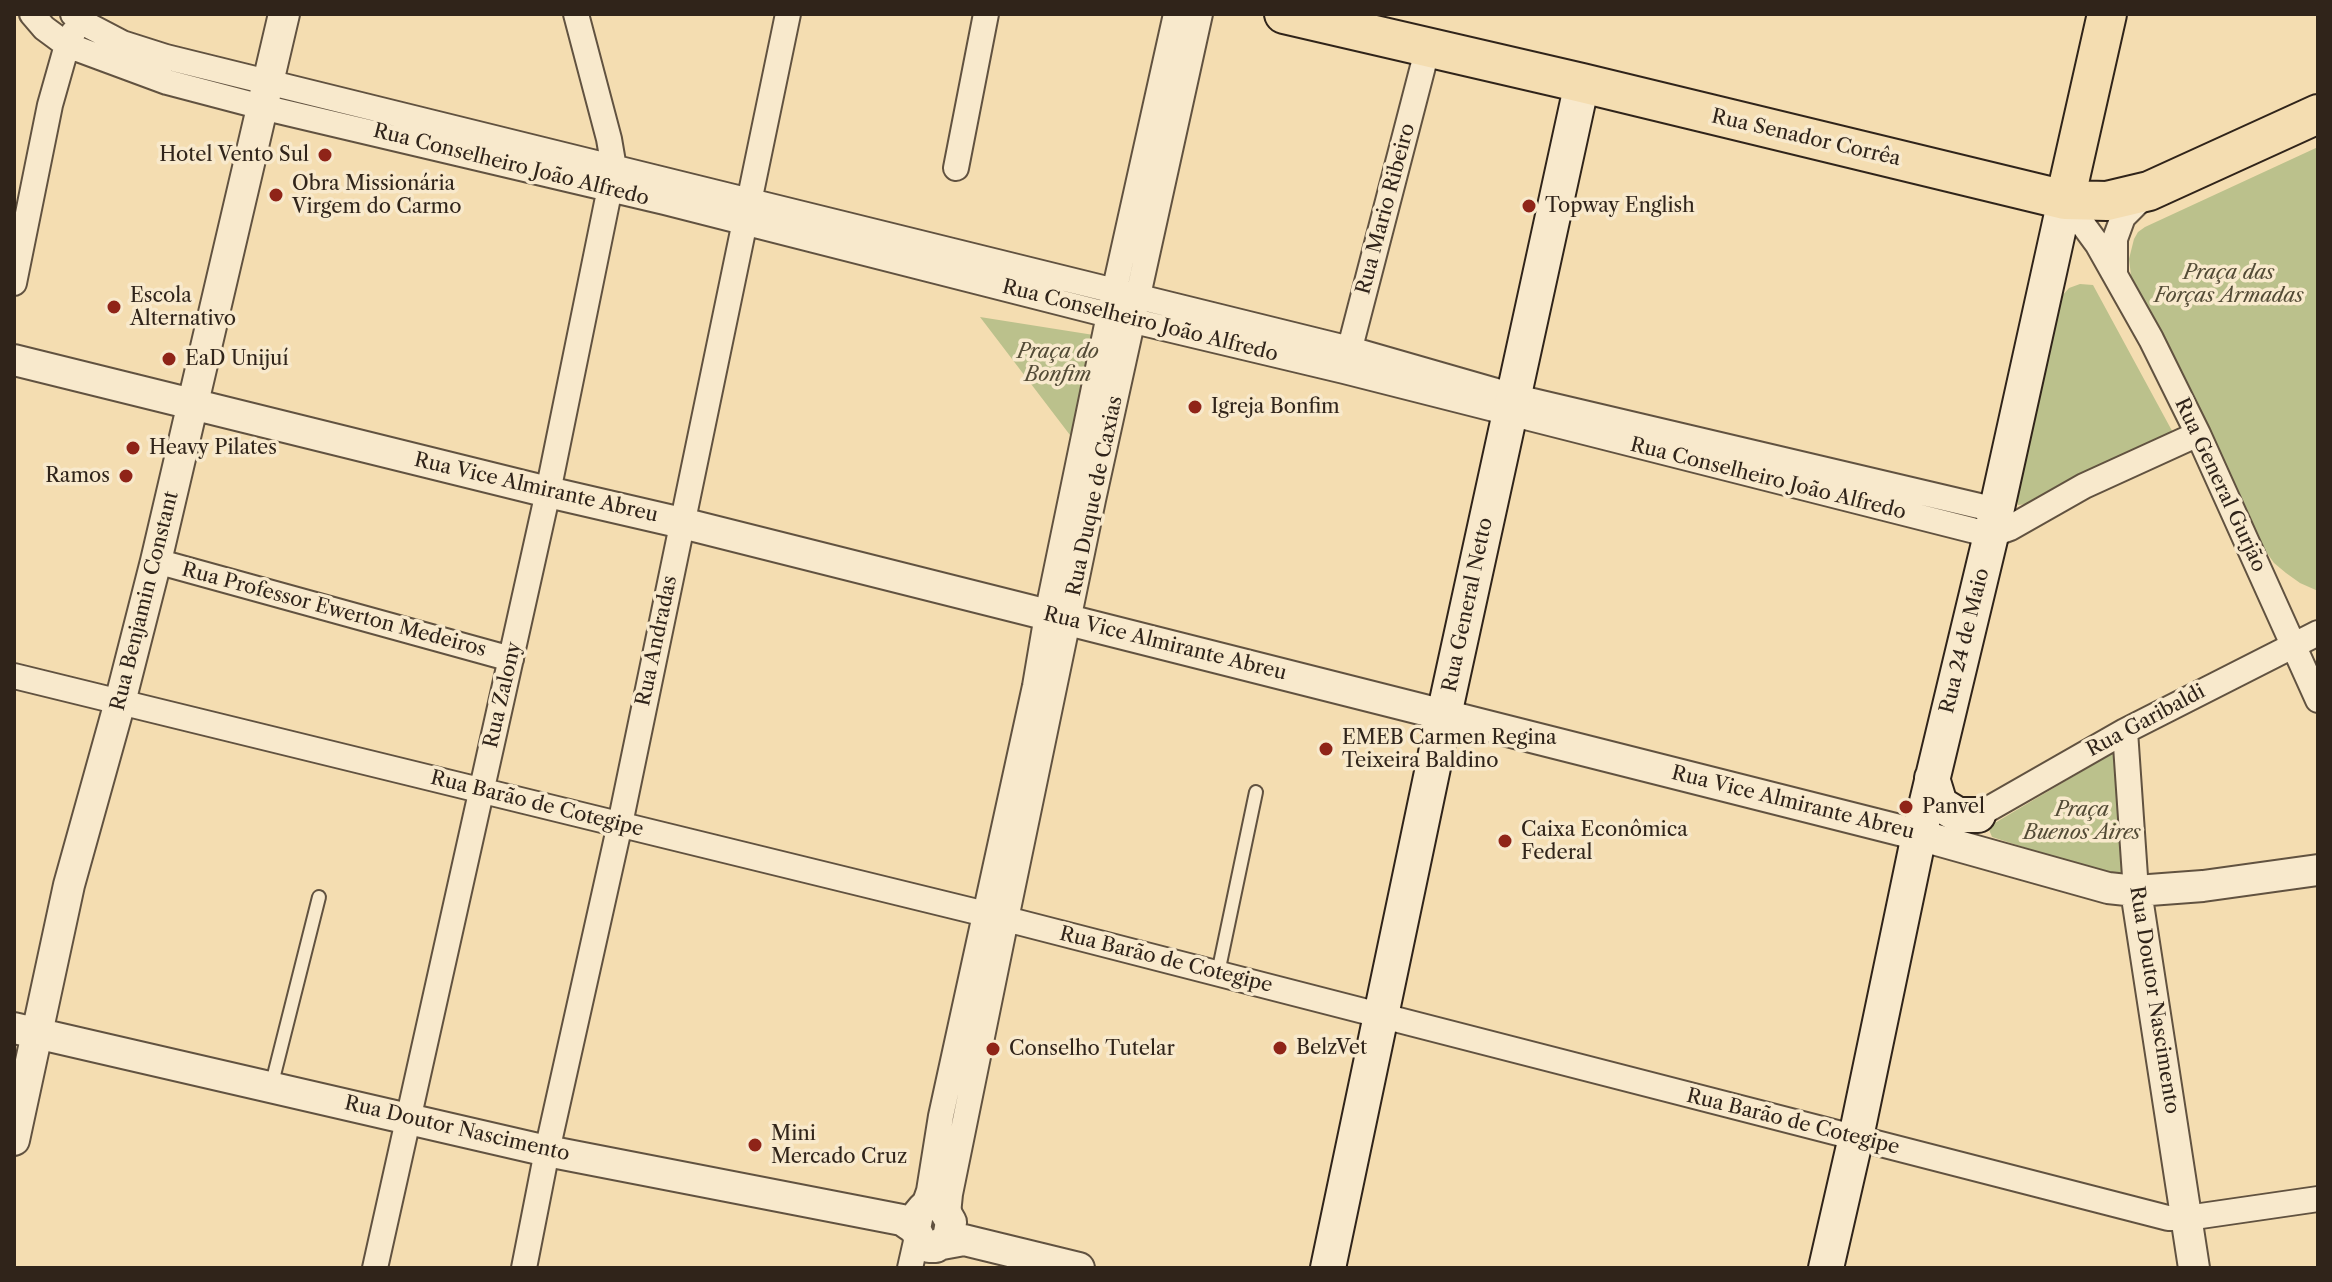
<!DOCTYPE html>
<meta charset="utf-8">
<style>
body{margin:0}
#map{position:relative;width:2332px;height:1282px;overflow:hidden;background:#f4ddb1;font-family:"Libre Caslon Text",serif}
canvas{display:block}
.frame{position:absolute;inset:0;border:16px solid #30241a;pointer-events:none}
</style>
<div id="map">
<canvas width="2332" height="1282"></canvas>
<div class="frame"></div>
</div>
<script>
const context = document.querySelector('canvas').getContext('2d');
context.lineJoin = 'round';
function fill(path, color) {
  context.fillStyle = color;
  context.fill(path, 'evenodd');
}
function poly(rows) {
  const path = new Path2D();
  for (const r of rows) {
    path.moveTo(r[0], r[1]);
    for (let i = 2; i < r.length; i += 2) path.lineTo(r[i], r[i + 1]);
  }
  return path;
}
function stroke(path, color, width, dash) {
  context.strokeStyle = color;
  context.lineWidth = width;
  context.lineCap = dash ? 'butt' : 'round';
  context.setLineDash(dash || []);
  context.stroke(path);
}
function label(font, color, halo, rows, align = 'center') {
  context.font = font + ' "Libre Caslon Text",serif';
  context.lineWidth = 7;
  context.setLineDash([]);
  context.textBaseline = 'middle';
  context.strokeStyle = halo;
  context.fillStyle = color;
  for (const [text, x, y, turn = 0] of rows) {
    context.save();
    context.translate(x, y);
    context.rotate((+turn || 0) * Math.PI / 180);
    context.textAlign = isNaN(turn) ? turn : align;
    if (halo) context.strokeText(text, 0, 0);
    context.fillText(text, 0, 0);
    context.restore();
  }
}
const green = poly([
 [2318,147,2318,591,2300,583,2286,573,2274,563,2258,540,2132,284,2129,259,2134,239,2138,232,2145,227],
 [2080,284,2093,285,2177,440,2028,504,2018,505,2017,494,2061,297,2069,288],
 [980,317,1100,336,1073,439],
 [2121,748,2126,880,1992,837,1988,827]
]);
const service = poly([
 [1218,973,1256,792],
 [271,1087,319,897]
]);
const minor = poly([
 [32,14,44,28,67,45,167,82,262,107,665,202,1109,315,1344,371,1991,535,2010,528,2084,486,2198,434],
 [73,14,80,21,122,43,166,57,1350,349,1524,399,1996,510],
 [956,168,986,14],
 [2065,200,2098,245,2151,339,2198,434,2318,700],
 [2115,272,2115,239,2123,217,2145,195],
 [14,283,50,105,67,45,73,33],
 [1346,363,1428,47],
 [156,561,511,659],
 [14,676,1006,919,2168,1218,2187,1218,2318,1199],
 [2125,731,2136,891],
 [1978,815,2125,731,2318,633],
 [923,1208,929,1191,941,1116,1035,686,1047,615,1109,315,1176,14],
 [948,1214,950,1194,1006,919,1093,500,1200,14],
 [375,1268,548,492,614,168,609,139,576,14],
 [524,1268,547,1151,620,824,788,14],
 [910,1268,917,1237]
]);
const tertiary = poly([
 [14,360,548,492,682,523,1068,620,1919,835,2108,888,2136,891,2203,886,2318,870],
 [2136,891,2194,1268],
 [14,1028,547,1151,902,1220,915,1229],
 [14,1140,69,885,120,702,156,561,284,14],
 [930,1205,937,1205,943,1208,951,1222,948,1238,936,1247,929,1247,922,1243,915,1229,918,1214,923,1208,930,1205],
 [942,1244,964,1240,1079,1268]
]);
const secondary = poly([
 [1932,778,1940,804,1958,815,1978,815],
 [1328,1268,1444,715,1582,83],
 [1826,1268,1856,1137,1919,835,1991,535,2065,200]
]);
const primary = poly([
 [1284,14,1582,83,2065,200,2107,201,2149,191,2318,114],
 [2065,200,2107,14]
]);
const markers = [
 [325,155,8,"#8f2418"],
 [276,195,8,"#8f2418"],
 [1529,206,8,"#8f2418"],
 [114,307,8,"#8f2418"],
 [169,359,8,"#8f2418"],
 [1195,407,8,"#8f2418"],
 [133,448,8,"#8f2418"],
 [126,476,8,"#8f2418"],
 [1326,749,8,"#8f2418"],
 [1906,807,8,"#8f2418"],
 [1505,841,8,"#8f2418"],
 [1280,1048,8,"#8f2418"],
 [993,1049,8,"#8f2418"],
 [755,1145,8,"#8f2418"]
];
const streetNames = [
 ["Rua Senador Corrêa",1806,138,13],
 ["Rua Conselheiro João Alfredo",511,165,14],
 ["Rua Mario Ribeiro",1386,209,-75],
 ["Rua Conselheiro João Alfredo",1140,321,14],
 ["Rua Conselheiro João Alfredo",1768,479,14],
 ["Rua General Gurjão",2220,485,65],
 ["Rua Vice Almirante Abreu",536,488,13],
 ["Rua Duque de Caxias",1095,496,-78],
 ["Rua Benjamin Constant",145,601,-76],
 ["Rua General Netto",1468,605,-78],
 ["Rua Professor Ewerton Medeiros",334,610,15],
 ["Rua Andradas",657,641,-78],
 ["Rua 24 de Maio",1965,641,-76],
 ["Rua Vice Almirante Abreu",1165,644,14],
 ["Rua Zalony",503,695,-77],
 ["Rua Garibaldi",2146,721,-28],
 ["Rua Vice Almirante Abreu",1793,803,14],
 ["Rua Barão de Cotegipe",537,804,14],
 ["Rua Barão de Cotegipe",1166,960,14],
 ["Rua Doutor Nascimento",2154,1000,81],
 ["Rua Barão de Cotegipe",1793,1122,14],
 ["Rua Doutor Nascimento",457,1129,13]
];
const poiNames = [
 ["Hotel Vento Sul",309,155,"right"],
 ["Obra Missionária",292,184],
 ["Virgem do Carmo",292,207],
 ["Topway English",1545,206],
 ["Escola",130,296],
 ["Alternativo",130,319],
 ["EaD Unijuí",185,359],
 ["Igreja Bonfim",1211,407],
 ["Heavy Pilates",149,448],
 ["Ramos",110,476,"right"],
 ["EMEB Carmen Regina",1342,738],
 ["Teixeira Baldino",1342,761],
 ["Panvel",1922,807],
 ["Caixa Econômica",1521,830],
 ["Federal",1521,853],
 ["BelzVet",1296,1048],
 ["Conselho Tutelar",1009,1049],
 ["Mini",771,1134],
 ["Mercado Cruz",771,1157]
];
const parkNames = [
 ["Praça das",2229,273],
 ["Forças Armadas",2229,296],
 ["Praça do",1058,352],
 ["Bonfim",1058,375],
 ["Praça",2082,810],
 ["Buenos Aires",2082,833]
];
fill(green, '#bbc18c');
stroke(service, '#615240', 16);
stroke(minor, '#615240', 28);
stroke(tertiary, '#615240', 34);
stroke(secondary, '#30241a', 38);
stroke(primary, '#30241a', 42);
stroke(service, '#f8e9cc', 12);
stroke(minor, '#f8e9cc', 24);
stroke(tertiary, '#f8e9cc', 30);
stroke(secondary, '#f8e9cc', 34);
stroke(primary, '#f4ddb1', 38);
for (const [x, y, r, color] of markers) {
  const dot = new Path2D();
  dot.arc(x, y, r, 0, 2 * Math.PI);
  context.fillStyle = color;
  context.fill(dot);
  stroke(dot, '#f8e9cc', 3);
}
label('20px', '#30241a', '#f8e9cc', streetNames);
label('20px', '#30241a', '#f8e9cc', poiNames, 'left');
label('italic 20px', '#534b36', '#f8e9cc', parkNames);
</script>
